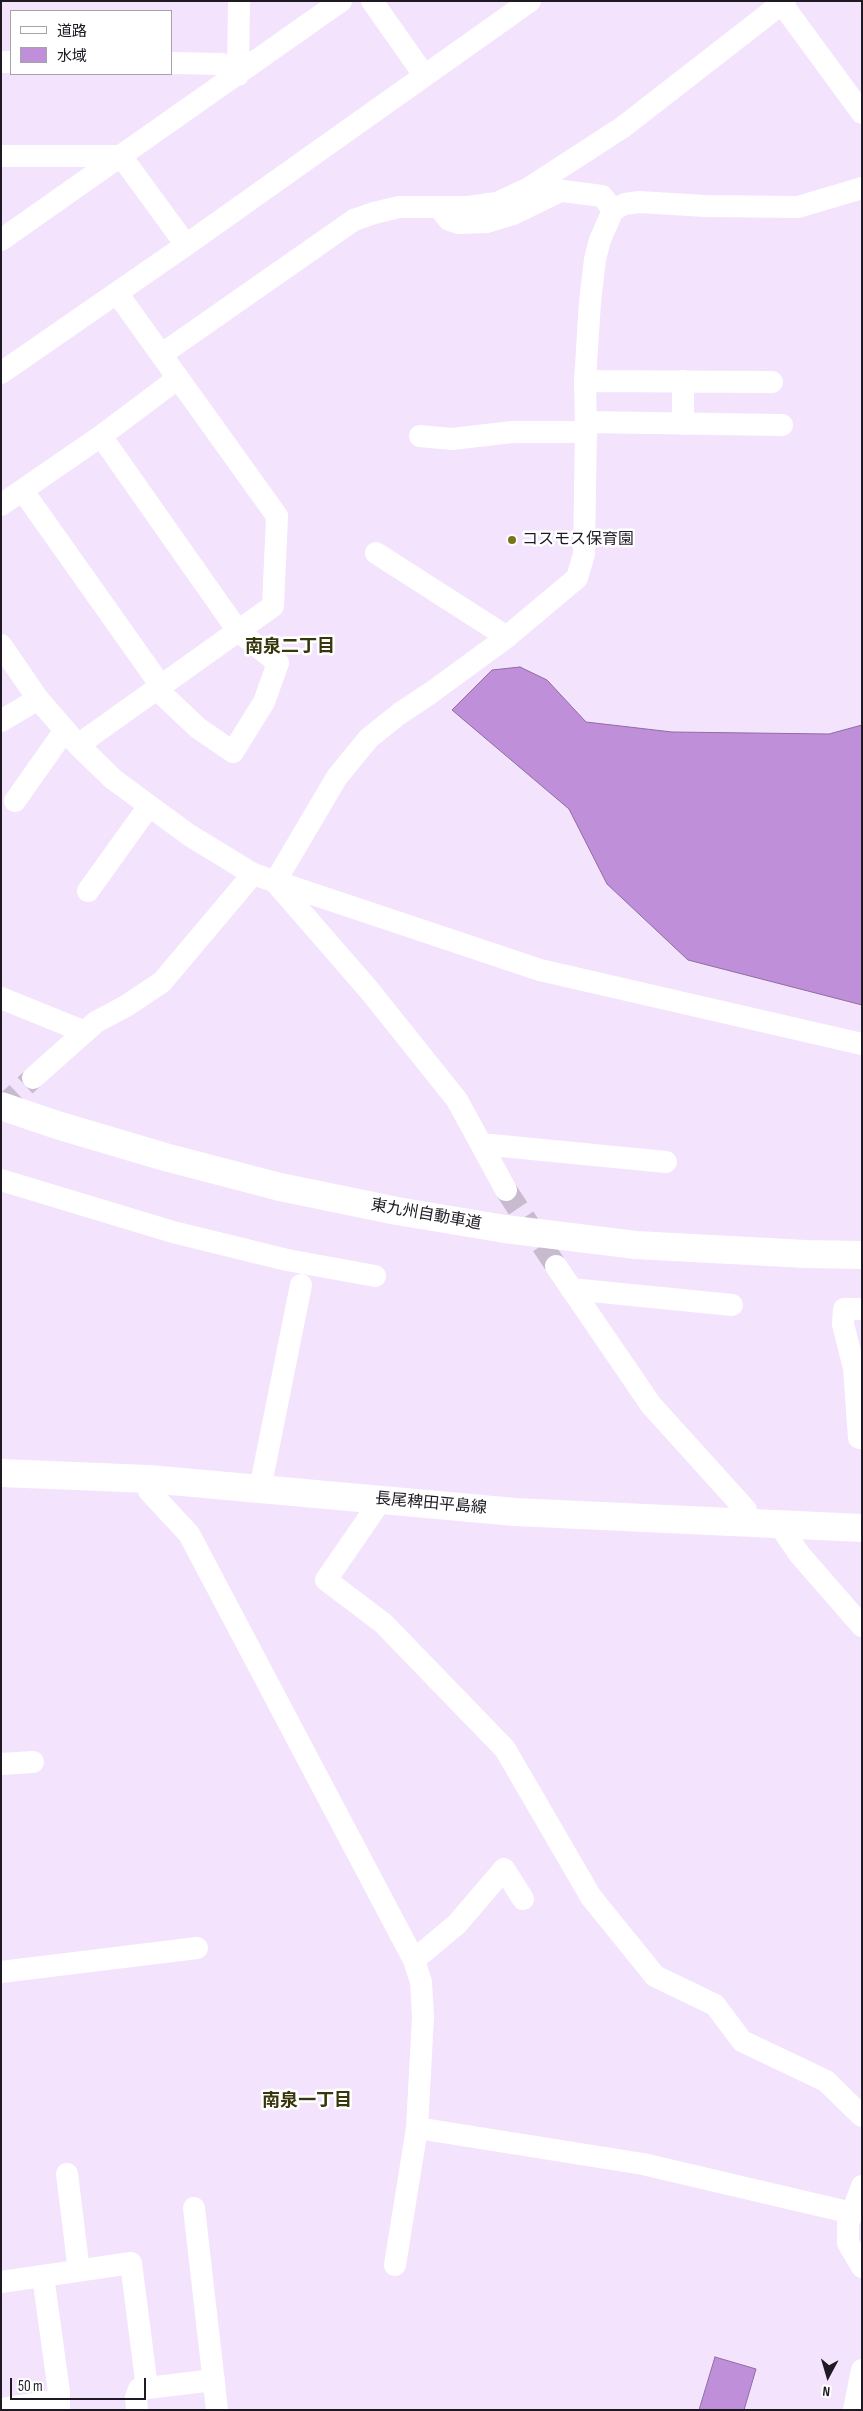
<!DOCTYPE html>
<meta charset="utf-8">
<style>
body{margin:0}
#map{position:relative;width:863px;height:2411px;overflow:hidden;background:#f3e3fc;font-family:"Sofia Sans Condensed","Noto Sans JP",sans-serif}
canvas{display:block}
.frame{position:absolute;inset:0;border:2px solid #1e1922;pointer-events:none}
.legend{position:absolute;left:10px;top:10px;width:162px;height:65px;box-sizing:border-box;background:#fff;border:1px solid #a5a3a7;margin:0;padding:6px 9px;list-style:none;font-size:15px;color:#1e1922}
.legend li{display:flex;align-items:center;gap:10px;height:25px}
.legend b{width:25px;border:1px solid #a5a3a7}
.north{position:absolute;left:803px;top:2351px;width:50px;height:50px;-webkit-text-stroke:4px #fff;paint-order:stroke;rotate:186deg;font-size:14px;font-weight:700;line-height:20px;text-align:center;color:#1e1922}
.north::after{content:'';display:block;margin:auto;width:18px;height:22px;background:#1e1922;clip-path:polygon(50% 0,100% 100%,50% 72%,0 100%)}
.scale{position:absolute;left:10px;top:2378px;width:136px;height:22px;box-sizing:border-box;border:2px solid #1e1922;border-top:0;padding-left:6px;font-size:15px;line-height:18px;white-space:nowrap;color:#1e1922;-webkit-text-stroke:4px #fff;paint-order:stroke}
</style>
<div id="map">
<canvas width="863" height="2411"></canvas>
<div class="frame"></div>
<ul class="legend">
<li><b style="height:6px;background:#fff"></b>道路</li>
<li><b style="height:14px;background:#bf8fd9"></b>水域</li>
</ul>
<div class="north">N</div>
<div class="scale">50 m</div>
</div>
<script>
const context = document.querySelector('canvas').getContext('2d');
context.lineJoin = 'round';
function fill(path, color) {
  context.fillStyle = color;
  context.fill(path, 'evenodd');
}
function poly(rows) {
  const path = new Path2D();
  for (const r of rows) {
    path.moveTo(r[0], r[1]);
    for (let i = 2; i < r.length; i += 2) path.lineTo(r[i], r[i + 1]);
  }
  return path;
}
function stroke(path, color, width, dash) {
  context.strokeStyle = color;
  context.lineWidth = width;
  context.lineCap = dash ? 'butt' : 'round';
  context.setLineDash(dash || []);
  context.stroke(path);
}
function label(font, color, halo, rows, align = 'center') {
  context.font = font + ' "Sofia Sans Condensed","Noto Sans JP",sans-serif';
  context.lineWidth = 5;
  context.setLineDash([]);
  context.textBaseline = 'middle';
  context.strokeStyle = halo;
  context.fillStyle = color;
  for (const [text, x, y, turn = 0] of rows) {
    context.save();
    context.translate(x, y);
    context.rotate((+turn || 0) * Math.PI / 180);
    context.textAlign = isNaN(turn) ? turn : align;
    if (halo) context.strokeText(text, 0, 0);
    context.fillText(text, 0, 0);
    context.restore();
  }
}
const water = poly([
 [520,667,547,680,586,722,672,732,829,734,862,725,862,1005,688,960,607,884,569,809,452,710,492,670,520,667],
 [715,2357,756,2369,744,2410,699,2410,715,2357]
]);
const minorTunnel = poly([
 [1,1108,33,1078],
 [506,1190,556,1266]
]);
const minor = poly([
 [372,1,424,75],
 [782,4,862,113],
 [1,62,11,62],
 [171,63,222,64,238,75],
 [238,75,239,1],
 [1,156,121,156],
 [121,156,186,245],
 [439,207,449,220,459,223,487,222,513,214,556,193,563,191,602,196,613,210],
 [1,240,341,1],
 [162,354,354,220,374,213,399,207,468,207,497,203,529,188,623,127,785,1],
 [1,373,186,245,530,1],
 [585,381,772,382],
 [586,422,782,425],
 [683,424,683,381],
 [420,436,452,439,512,432,586,432],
 [23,491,161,686,164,696,198,728,233,752,264,702,278,663,238,631,101,436],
 [1,505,101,436,177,379],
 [376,553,507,637],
 [1,645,38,699,78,745,113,779,189,835,253,874,540,970,862,1044],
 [1,721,38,699],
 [78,745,273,606,277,516,117,293],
 [15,801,65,730],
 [275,882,337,777,369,738,399,714,432,692,503,640,577,578,584,554,586,426,585,381,590,302,595,259,600,240,613,210,625,204,639,202,705,206,798,207,862,188],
 [276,883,369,990,457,1100,506,1190],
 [88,891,149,806],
 [1,998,85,1032],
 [33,1078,96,1022,126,1006,162,982,253,874],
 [481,1144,666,1162],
 [1,1180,173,1232,287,1260,375,1276],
 [556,1266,651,1405,746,1510,748,1524],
 [571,1289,732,1305],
 [862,1309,844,1309,843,1324,854,1368,859,1438,862,1438],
 [149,1479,149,1491,189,1534,414,1960,421,1982,423,2017,417,2128,643,2164,852,2213,848,2224,848,2243,862,2267],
 [260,1489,301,1285],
 [381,1500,326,1580,383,1623,505,1749,591,1897,655,1976,715,2005,742,2041,826,2081,862,2116],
 [780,1526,800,1555,862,1626],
 [1,1764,33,1762],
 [414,1960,457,1924,504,1869,523,1899],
 [1,1972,197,1948],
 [67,2174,79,2271],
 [194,2208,217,2410],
 [852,2213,862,2186],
 [395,2265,417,2128],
 [43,2276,59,2392,59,2410],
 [1,2282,131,2263,147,2388],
 [1,2409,58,2400],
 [137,2410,136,2397,139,2389,214,2380],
 [854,2410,862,2370]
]);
const major = poly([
 [1,1473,149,1479,515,1512,862,1528]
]);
const highway = poly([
 [1,1106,57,1125,165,1157,280,1187,397,1211,505,1229,636,1245,806,1254,862,1255]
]);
const markers = [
 [512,540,5,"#797418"]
];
const poiNames = [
 ["コスモス保育園",522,540]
];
const streetNames = [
 ["東九州自動車道",426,1215,10],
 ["長尾稗田平島線",431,1504,5]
];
const neighbourhoodNames = [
 ["南泉二丁目",290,647],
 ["南泉一丁目",307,2101]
];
fill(water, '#bf8fd9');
stroke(water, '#8f6ca2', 1);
stroke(minorTunnel, '#c8bbd0', 22, [22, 11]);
stroke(minor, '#fff', 22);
stroke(major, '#fff', 28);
stroke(highway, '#fff', 28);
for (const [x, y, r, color] of markers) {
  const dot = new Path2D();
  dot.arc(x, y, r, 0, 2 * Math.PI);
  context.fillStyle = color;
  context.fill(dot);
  stroke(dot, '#fff', 2);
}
label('16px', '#1e1922', '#fff', poiNames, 'left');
label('16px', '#1e1922', '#fff', streetNames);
label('bold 18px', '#38360c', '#fff', neighbourhoodNames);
</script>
